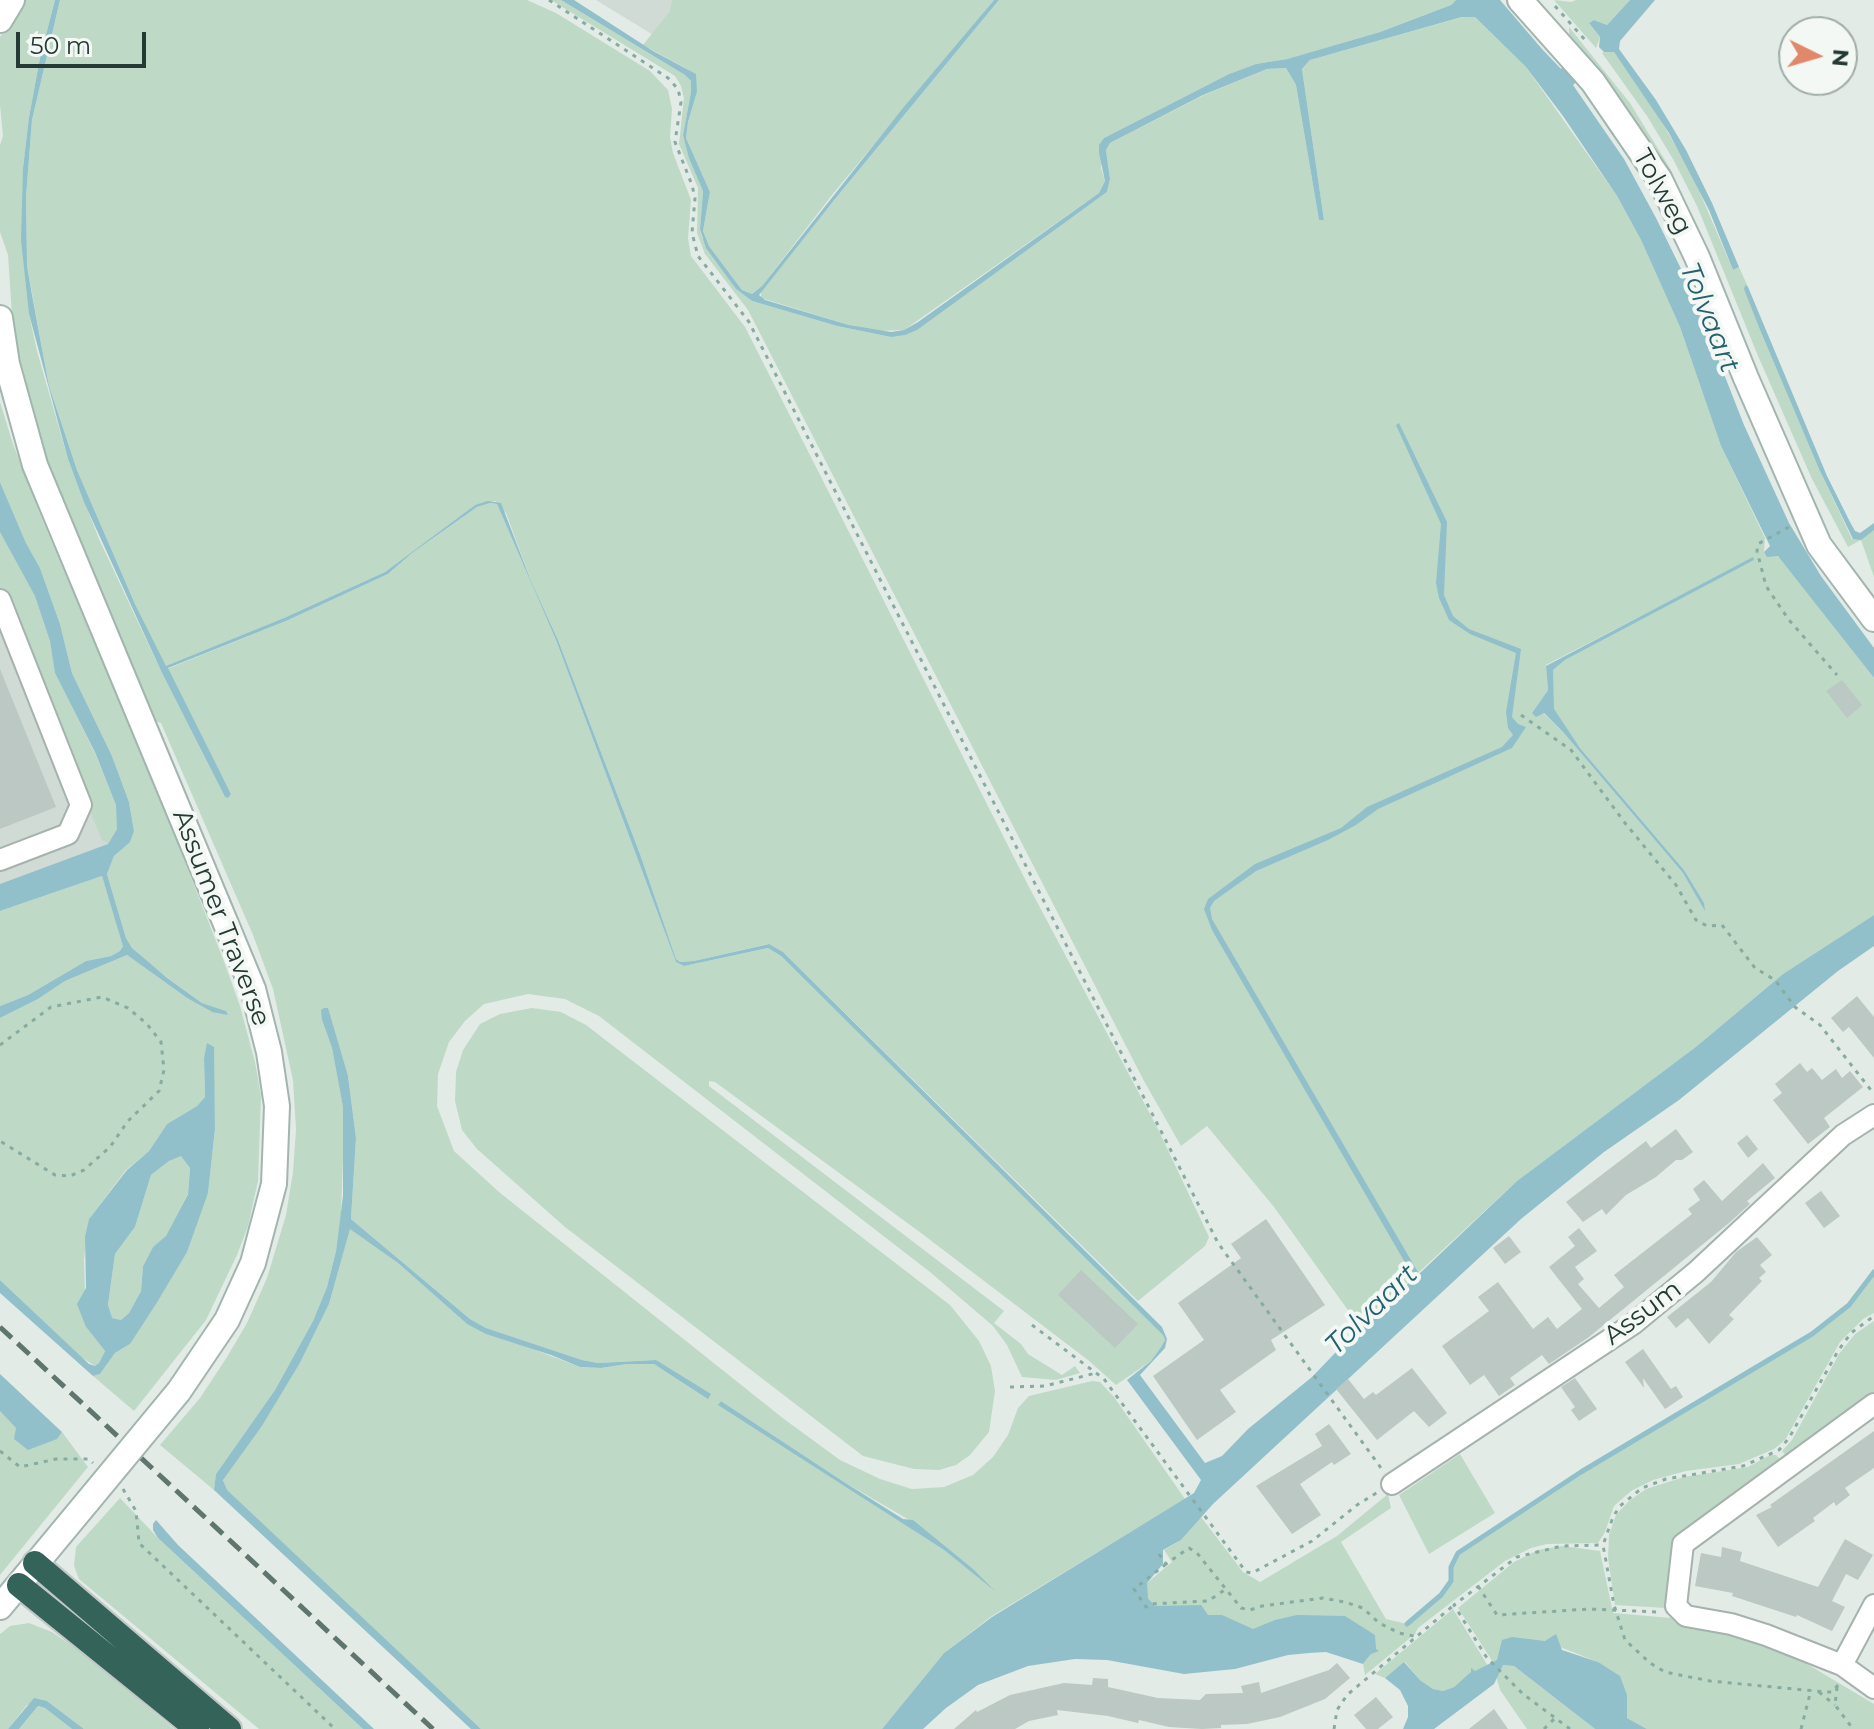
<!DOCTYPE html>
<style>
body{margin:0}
#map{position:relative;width:1874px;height:1729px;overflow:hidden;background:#e3ebe7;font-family:Montserrat,sans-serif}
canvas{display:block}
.north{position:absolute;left:1778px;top:16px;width:80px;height:80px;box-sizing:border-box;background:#f3f8f5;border:2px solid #a1aca8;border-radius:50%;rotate:95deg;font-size:22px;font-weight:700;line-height:32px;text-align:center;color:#253a35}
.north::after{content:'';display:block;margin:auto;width:28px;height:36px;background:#e2886a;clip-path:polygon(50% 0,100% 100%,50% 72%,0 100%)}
.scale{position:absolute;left:16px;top:32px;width:130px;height:36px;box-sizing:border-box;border:4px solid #253a35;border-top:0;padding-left:10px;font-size:24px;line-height:28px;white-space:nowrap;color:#253a35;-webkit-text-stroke:6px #f3f8f5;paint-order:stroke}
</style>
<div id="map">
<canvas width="1874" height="1729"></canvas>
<div class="north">N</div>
<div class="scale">50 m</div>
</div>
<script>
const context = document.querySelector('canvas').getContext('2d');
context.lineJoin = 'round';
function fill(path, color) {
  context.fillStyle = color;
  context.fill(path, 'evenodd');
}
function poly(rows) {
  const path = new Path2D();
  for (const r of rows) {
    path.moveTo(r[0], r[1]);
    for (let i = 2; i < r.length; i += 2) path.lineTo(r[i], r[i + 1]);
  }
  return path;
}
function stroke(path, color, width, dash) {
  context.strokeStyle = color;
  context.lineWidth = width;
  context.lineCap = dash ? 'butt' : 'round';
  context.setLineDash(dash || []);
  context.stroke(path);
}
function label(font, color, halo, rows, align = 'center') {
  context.font = font + ' Montserrat,sans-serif';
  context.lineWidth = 8;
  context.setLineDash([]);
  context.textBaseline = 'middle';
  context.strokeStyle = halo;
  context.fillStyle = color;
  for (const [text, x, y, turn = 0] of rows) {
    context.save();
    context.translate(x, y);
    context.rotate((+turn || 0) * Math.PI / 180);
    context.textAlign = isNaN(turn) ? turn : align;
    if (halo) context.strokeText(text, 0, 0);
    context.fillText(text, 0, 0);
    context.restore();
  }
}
const built = poly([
 [596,0,684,0,673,47],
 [0,492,127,821,103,859,0,900]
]);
const green = poly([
 [22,0,55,0,40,58,29,117,23,168,29,314,37,351,68,459,99,539,162,673,225,797,231,794,167,669,286,621,388,574,412,553,477,507,490,503,497,504,556,640,676,962,684,966,768,948,781,956,1163,1334,1165,1340,1161,1347,1151,1361,1116,1385,1088,1360,921,1233,715,1082,709,1081,709,1086,1004,1311,994,1323,1021,1344,1028,1354,1062,1375,1075,1366,1080,1373,1056,1380,1022,1377,1007,1345,993,1326,930,1272,599,1016,565,999,528,994,484,1004,465,1021,449,1042,438,1074,437,1106,454,1151,499,1192,784,1419,840,1460,880,1479,912,1489,944,1487,973,1475,993,1457,1008,1435,1018,1408,1029,1396,1092,1381,1100,1382,1114,1397,1185,1499,992,1616,944,1653,882,1729,481,1729,226,1490,223,1479,262,1426,300,1363,329,1304,350,1228,398,1263,467,1324,580,1367,601,1368,627,1364,654,1364,670,1373,656,1360,598,1363,582,1360,486,1328,470,1319,351,1219,356,1138,348,1076,322,1020,332,1048,343,1106,344,1131,341,1214,336,1251,327,1287,313,1321,275,1390,216,1474,214,1490,160,1445,200,1398,227,1357,247,1323,267,1278,286,1215,293,1172,296,1129,293,1080,273,989,253,935,161,723,152,720,55,487,19,364,13,330,8,255,0,232,0,145,3,136,0,105,0,37],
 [721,1401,844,1482,911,1521,994,1589,944,1550,719,1405],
 [60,0,527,0,556,13,650,71,668,90,672,109,670,137,673,153,691,200,688,238,691,256,745,327,1028,885,1158,1129,1209,1237,1205,1246,1138,1301,783,952,768,944,694,961,680,962,676,959,640,854,558,640,531,581,506,513,495,501,475,505,385,572,284,618,166,667,135,604,77,470,49,386,27,266,26,197,32,120],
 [551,0,561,0,685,75,691,81,691,92,683,135,703,191,700,229,702,237,736,289,752,301,837,326,891,337,917,329,1107,192,1110,179,1106,150,1110,143,1204,95,1267,69,1286,68,1296,85,1319,220,1324,220,1302,69,1310,60,1463,17,1475,17,1526,67,1617,196,1641,240,1680,327,1721,446,1765,538,1764,552,1778,556,1783,561,1874,678,1874,915,1783,974,1697,1046,1517,1181,1360,1327,1274,1207,1207,1126,1181,1146,1144,1081,748,310,705,254,697,233,698,188,679,144,684,98,681,86,675,76],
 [1753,558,1753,560,1565,660,1553,670,1553,709,1580,748,1684,870,1705,909,1683,873,1563,732,1543,713,1532,713,1548,690,1546,665],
 [672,0,994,0,832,195,762,286,752,294,742,290,709,246,703,231,710,192,686,138,688,122,697,92,689,70,643,45,670,11],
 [999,0,1456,0,1451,5,1380,32,1287,59,1256,64,1229,74,1104,138,1101,168,1105,181,1099,193,904,330,876,331,849,325,761,298,761,291,835,199],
 [1554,0,1571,2,1576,0,1630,0,1607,25,1594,20,1589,23,1600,37,1596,48],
 [1569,27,1630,103,1671,170,1790,451,1822,518,1820,518,1804,487,1713,273,1676,193,1642,136,1569,38],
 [1604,52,1614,52,1656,112,1691,172,1733,270,1739,267,1748,287,1744,286,1760,330,1819,469,1852,539,1874,528,1874,577,1861,540,1848,547,1812,479,1758,356,1697,206,1673,159,1647,116,1602,53],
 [0,402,12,441,39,512,162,803,225,964,240,1006,255,1062,261,1096,258,1181,248,1226,237,1255,206,1320,134,1411,93,1376,100,1374,115,1353,130,1344,208,1193,215,1129,213,1054,204,1058,205,1097,197,1106,167,1124,149,1151,126,1170,89,1219,84,1259,86,1327,105,1351,99,1363,95,1366,81,1357,0,1280,0,1018,38,999,65,981,127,955,187,998,212,1012,226,1011,202,1003,146,962,132,948,126,938,107,874,114,856,134,831,129,802,112,756,72,673,60,624,40,568,26,543,0,482],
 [0,532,35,596,50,641,55,673,94,752,116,805,117,829,108,843,102,840,0,590],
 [102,876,123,940,123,946,120,951,111,956,86,961,28,995,0,1006,0,911],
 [532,1008,561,1012,586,1025,950,1305,979,1341,991,1366,995,1391,989,1432,970,1455,956,1465,939,1470,914,1469,863,1456,565,1227,477,1149,462,1130,455,1101,456,1072,463,1050,480,1024,500,1014],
 [181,1155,190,1168,188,1193,166,1237,153,1247,143,1266,141,1291,129,1313,121,1320,111,1318,108,1305,115,1254,135,1227,151,1175,169,1161],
 [1874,1272,1874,1313,1863,1319,1840,1342,1785,1440,1774,1449,1739,1464,1686,1471,1653,1480,1631,1491,1614,1506,1605,1532,1598,1543,1547,1544,1531,1548,1505,1561,1418,1628,1415,1634,1365,1675,1363,1664,1372,1653,1378,1651,1223,1635,1155,1606,1148,1598,1145,1591,1147,1583,1172,1562,1164,1550,1181,1540,1201,1517,1243,1572,1260,1582,1337,1536,1388,1494,1391,1508,1341,1542,1386,1619,1407,1624,1441,1595,1451,1581,1451,1567,1458,1553,1581,1472,1812,1334,1849,1305],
 [1874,1321,1874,1392,1786,1456,1782,1451,1792,1440,1839,1354,1855,1334],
 [0,1411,17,1428,56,1439,62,1432,88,1467,0,1575],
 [1460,1454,1495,1513,1429,1554,1399,1495],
 [1770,1455,1776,1455,1782,1461,1684,1531,1677,1538,1673,1550,1666,1608,1615,1605,1608,1558,1609,1535,1616,1515,1629,1501,1646,1489,1684,1477,1748,1467],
 [120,1498,158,1538,363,1729,259,1729,79,1579,74,1566,76,1547],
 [1562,1546,1600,1551,1613,1613,1671,1618,1676,1623,1708,1628,1792,1655,1874,1704,1874,1729,1647,1729,1627,1718,1598,1662,1545,1641,1514,1639,1503,1665,1514,1666,1595,1729,1527,1729,1500,1690,1491,1659,1458,1608,1514,1562,1538,1550],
 [1453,1609,1488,1666,1472,1672,1454,1687,1443,1691,1433,1689,1420,1680,1405,1662,1385,1678,1375,1674],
 [29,1623,52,1632,80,1651,174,1729,84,1729,47,1701,27,1705,8,1729,0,1729,0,1634,10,1626],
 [38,1706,45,1708,72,1729,19,1729]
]);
const water = poly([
 [55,0,60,0,32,120,26,197,27,266,32,295,49,386,77,470,135,604,166,666,284,618,385,572,475,505,488,501,501,503,531,581,558,640,640,854,676,959,680,962,694,961,769,944,783,952,1162,1327,1167,1339,1165,1348,1140,1375,1205,1463,1222,1456,1248,1429,1312,1377,1360,1327,1414,1278,1212,930,1204,909,1208,899,1255,864,1341,828,1367,807,1502,747,1513,735,1508,728,1506,712,1516,653,1470,634,1449,620,1439,598,1436,583,1441,524,1396,425,1399,423,1447,522,1444,595,1453,616,1469,629,1521,649,1512,717,1518,724,1526,727,1512,748,1378,809,1356,825,1328,840,1256,871,1214,901,1210,908,1212,919,1419,1274,1517,1181,1697,1046,1783,974,1874,915,1874,946,1838,971,1679,1100,1604,1152,1521,1219,1213,1504,1181,1540,1163,1550,1163,1564,1147,1583,1148,1598,1155,1606,1201,1605,1208,1615,1222,1615,1253,1629,1275,1620,1297,1615,1345,1616,1375,1635,1376,1649,1379,1651,1371,1654,1363,1664,1326,1652,1309,1653,1288,1655,1235,1669,1184,1674,1107,1660,1075,1659,1028,1666,978,1685,946,1708,923,1729,882,1729,944,1653,992,1617,1194,1493,1201,1480,1127,1380,1151,1361,1161,1347,1165,1340,1163,1335,781,956,768,948,684,966,676,962,556,640,497,504,490,503,477,507,412,553,388,574,286,621,168,668,231,794,228,798,225,797,162,673,84,502,68,459,29,314,21,240,23,168,29,117,40,58],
 [561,0,574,0,653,51,696,74,697,92,688,122,686,138,710,192,703,231,709,246,742,290,752,294,762,286,903,108,994,0,999,0,835,199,759,295,765,300,849,325,891,332,904,330,918,322,1099,193,1105,181,1099,153,1099,145,1104,138,1229,74,1256,64,1287,59,1380,32,1451,5,1456,0,1500,0,1542,49,1561,69,1563,66,1570,74,1576,82,1573,85,1624,159,1656,218,1689,285,1744,425,1789,523,1821,576,1874,648,1874,678,1778,556,1767,557,1764,552,1770,546,1721,446,1680,327,1641,240,1617,196,1563,116,1526,67,1475,17,1462,17,1310,60,1302,69,1324,220,1319,220,1296,85,1286,68,1267,69,1203,95,1110,143,1106,150,1110,179,1107,192,917,330,905,335,891,337,837,326,752,301,736,289,706,248,700,229,703,191,689,158,683,135,691,92,691,81,685,75],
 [1630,0,1655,0,1620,41,1619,49,1656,100,1686,150,1712,203,1739,267,1733,270,1709,210,1669,133,1614,52,1604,52,1599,47,1600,37,1589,23,1594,20,1607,25],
 [1745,285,1748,287,1827,476,1850,522,1855,531,1860,533,1874,523,1874,530,1861,540,1853,539,1819,469,1760,330,1744,289],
 [0,482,26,543,40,568,60,624,72,673,112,756,129,802,134,831,130,842,114,856,107,874,126,938,132,948,166,977,202,1003,226,1011,228,1015,212,1012,187,998,127,955,65,981,38,999,0,1018,0,1006,28,995,86,961,111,956,120,951,123,946,102,876,0,911,0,884,108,844,117,829,116,805,95,752,55,673,50,641,35,596,0,532],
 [1753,557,1754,560,1565,660,1553,670,1554,709,1580,748,1684,870,1704,903,1705,911,1683,873,1563,732,1544,713,1536,717,1532,713,1548,690,1546,666],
 [324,1008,328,1008,348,1076,356,1138,351,1219,470,1319,486,1328,582,1360,598,1363,656,1360,711,1394,708,1399,654,1364,627,1364,601,1368,580,1367,551,1355,486,1334,467,1324,398,1263,350,1229,329,1304,300,1363,262,1426,223,1480,227,1490,481,1729,471,1729,214,1490,216,1474,275,1390,313,1321,327,1287,336,1251,343,1196,343,1107,332,1048,322,1020,321,1010],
 [207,1043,214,1047,215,1129,208,1193,187,1252,156,1304,130,1344,115,1353,100,1374,93,1376,0,1293,0,1280,89,1364,95,1366,99,1363,105,1351,86,1327,77,1304,86,1288,85,1237,89,1219,127,1170,149,1151,167,1124,197,1106,205,1097,204,1058],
 [181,1156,190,1168,188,1194,166,1236,153,1247,143,1266,141,1291,129,1313,121,1320,112,1318,108,1305,115,1254,135,1227,151,1175,169,1161],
 [0,1374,62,1432,57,1439,28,1450,14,1439,16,1428,0,1411],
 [721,1401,844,1482,903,1519,913,1520,973,1569,995,1591,944,1550,718,1405],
 [156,1520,178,1545,374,1729,363,1729,158,1538,153,1530,153,1524],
 [1556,1634,1562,1650,1598,1662,1620,1676,1627,1695,1627,1718,1647,1729,1595,1729,1514,1666,1503,1665,1494,1684,1434,1729,1403,1729,1408,1717,1408,1706,1400,1690,1385,1678,1404,1662,1420,1680,1433,1689,1443,1691,1454,1687,1471,1672,1471,1668,1475,1671,1497,1660,1502,1640,1512,1637,1545,1641],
 [34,1698,47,1701,84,1729,72,1729,45,1708,38,1706,19,1729,8,1729]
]);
const stream = poly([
 [1407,1624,1441,1595,1451,1581,1451,1567,1458,1553,1581,1472,1812,1334,1849,1305,1874,1272]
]);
const building = poly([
 [0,669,56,807,0,829],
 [1842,680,1862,705,1847,718,1826,691],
 [1857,996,1874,1017,1874,1058,1849,1027,1843,1032,1831,1018],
 [1800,1063,1807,1072,1812,1068,1822,1080,1836,1069,1842,1078,1850,1071,1863,1087,1824,1118,1830,1127,1808,1144,1773,1100,1782,1093,1775,1084],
 [1676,1129,1693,1152,1682,1160,1676,1160,1656,1177,1626,1195,1606,1215,1602,1209,1583,1222,1566,1202,1646,1141,1651,1148],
 [1747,1135,1758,1149,1748,1158,1737,1143],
 [1763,1163,1775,1178,1747,1201,1750,1204,1729,1223,1589,1337,1549,1364,1542,1355,1510,1378,1515,1385,1499,1396,1484,1375,1470,1385,1442,1346,1489,1311,1478,1297,1498,1282,1533,1329,1548,1317,1557,1329,1582,1309,1549,1267,1575,1246,1568,1237,1579,1228,1597,1251,1575,1267,1584,1279,1578,1284,1599,1308,1624,1287,1614,1275,1692,1214,1688,1209,1700,1200,1693,1189,1704,1180,1722,1201],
 [1821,1191,1840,1216,1824,1228,1805,1203],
 [1266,1219,1325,1305,1271,1340,1276,1350,1220,1390,1236,1412,1197,1440,1153,1376,1204,1340,1178,1303,1241,1258,1231,1244],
 [1509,1236,1521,1252,1505,1264,1493,1248],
 [1757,1237,1772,1255,1760,1265,1766,1272,1759,1278,1762,1281,1729,1315,1734,1319,1709,1344,1688,1318,1676,1328,1667,1317,1711,1282,1736,1252],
 [1081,1270,1138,1324,1115,1348,1058,1295],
 [1643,1349,1671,1389,1676,1386,1683,1397,1665,1409,1643,1378,1644,1388,1625,1362],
 [1412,1368,1447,1413,1429,1427,1414,1411,1377,1440,1336,1389,1348,1379,1364,1399,1373,1392,1376,1395],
 [1575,1378,1597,1409,1579,1421,1571,1410,1575,1407,1561,1387],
 [1329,1424,1351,1454,1334,1465,1332,1462,1300,1484,1321,1515,1292,1534,1256,1486,1322,1446,1315,1434],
 [1874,1431,1874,1468,1845,1488,1850,1495,1836,1506,1834,1502,1813,1518,1815,1521,1778,1547,1756,1515,1772,1507,1770,1505],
 [1845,1539,1873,1555,1858,1580,1846,1574,1832,1601,1845,1607,1832,1631,1797,1615,1796,1617,1732,1596,1733,1593,1695,1586,1701,1553,1721,1557,1722,1547,1742,1552,1740,1561,1818,1587],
 [1337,1663,1350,1678,1325,1699,1280,1717,1247,1724,1221,1725,1221,1728,1202,1729,1169,1727,1139,1720,1138,1723,1108,1716,1057,1710,1058,1715,1029,1721,1015,1729,954,1729,976,1710,977,1712,1010,1695,1064,1683,1092,1685,1093,1678,1108,1679,1108,1687,1158,1698,1200,1700,1206,1694,1243,1693,1241,1686,1259,1682,1261,1693,1329,1670],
 [1376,1697,1393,1717,1378,1729,1366,1729,1354,1715],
 [1494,1709,1508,1729,1469,1729]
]);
const path = poly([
 [549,0,668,78,678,89,681,102,675,142,692,185,695,198,692,233,698,256,749,322,1218,1243,1381,1468],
 [1555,6,1587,42],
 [1789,527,1758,544,1757,551,1766,586,1789,620,1837,675],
 [1521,715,1571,750,1625,823,1676,885,1696,920,1707,926,1722,925,1755,968,1775,980,1795,1007,1820,1025,1874,1094],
 [0,1045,51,1007,102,997,128,1008,147,1024,161,1042,164,1070,159,1091,128,1121,110,1147,84,1170,70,1176,55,1175,0,1141],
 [1032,1325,1104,1379,1246,1572,1252,1573,1312,1541,1357,1505,1378,1492],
 [1010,1387,1045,1386,1096,1373],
 [0,1451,20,1467,56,1459,89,1459,93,1463],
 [123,1489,136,1511,139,1543,335,1729],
 [1159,1554,1166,1564,1189,1548,1197,1553,1241,1608,1250,1610,1262,1606,1323,1598,1345,1602,1363,1608,1379,1623,1399,1633,1414,1636],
 [1166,1564,1134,1589,1146,1607,1150,1604,1208,1601,1226,1589],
 [1478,1586,1497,1615,1589,1609,1658,1612],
 [1838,1685,1832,1692,1826,1692,1710,1681,1665,1672,1650,1663,1625,1640,1614,1605,1603,1545,1613,1517,1620,1506,1642,1488,1666,1479,1743,1466,1779,1450,1789,1438,1838,1351,1851,1333,1874,1316],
 [1837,1687,1835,1705,1853,1729],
 [1819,1692,1835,1705],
 [1334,1729,1337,1710,1347,1695,1454,1605],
 [1544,1729,1555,1718],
 [1570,1729,1523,1694,1487,1658,1454,1605,1517,1557,1562,1546,1603,1545],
 [1801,1729,1811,1690]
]);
const street = poly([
 [0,600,81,805,68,834,0,860],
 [1874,1404,1683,1544,1676,1606,1686,1616,1731,1624,1766,1635,1842,1665,1874,1688],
 [1392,1484,1633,1324,1696,1272,1843,1135,1874,1115],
 [1842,1665,1874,1605]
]);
const secondary = poly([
 [1520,0,1593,82,1660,180,1697,257,1746,378,1819,545,1874,619],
 [0,20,12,0],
 [0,318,7,364,35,465,253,989,269,1052,277,1106,274,1184,253,1263,227,1320,179,1391],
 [0,1607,88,1501]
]);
const highway = poly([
 [35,1563,229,1729],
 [19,1585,197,1729]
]);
const rail = poly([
 [0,1327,433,1729]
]);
const secondaryBridge = poly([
 [88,1501,179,1391]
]);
const streetNames = [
 ["Tolweg",1662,192,61],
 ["Assumer Traverse",221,918,69],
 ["Assum",1643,1313,-37]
];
const waterNames = [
 ["Tolvaart",1709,318,68],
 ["Tolvaart",1372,1310,-44]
];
fill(built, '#d1dbd6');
fill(green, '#bedac6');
fill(water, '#91c0ca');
stroke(stream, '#91c0ca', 5);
fill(building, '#bbc8c3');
stroke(street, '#a6b2ae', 24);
stroke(secondary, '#a3b5af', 28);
stroke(highway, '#c2c8c6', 28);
stroke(path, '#87aba0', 3, [4, 6]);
stroke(street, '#fff', 20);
stroke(secondary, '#fff', 24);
stroke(highway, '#34635a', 24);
stroke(rail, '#5f7670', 5, [16, 8]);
stroke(secondaryBridge, '#a3b5af', 28, []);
stroke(secondaryBridge, '#fff', 24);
label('26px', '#253a35', '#f3f8f5', streetNames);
label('italic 28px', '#25626f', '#f3f8f5', waterNames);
</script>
